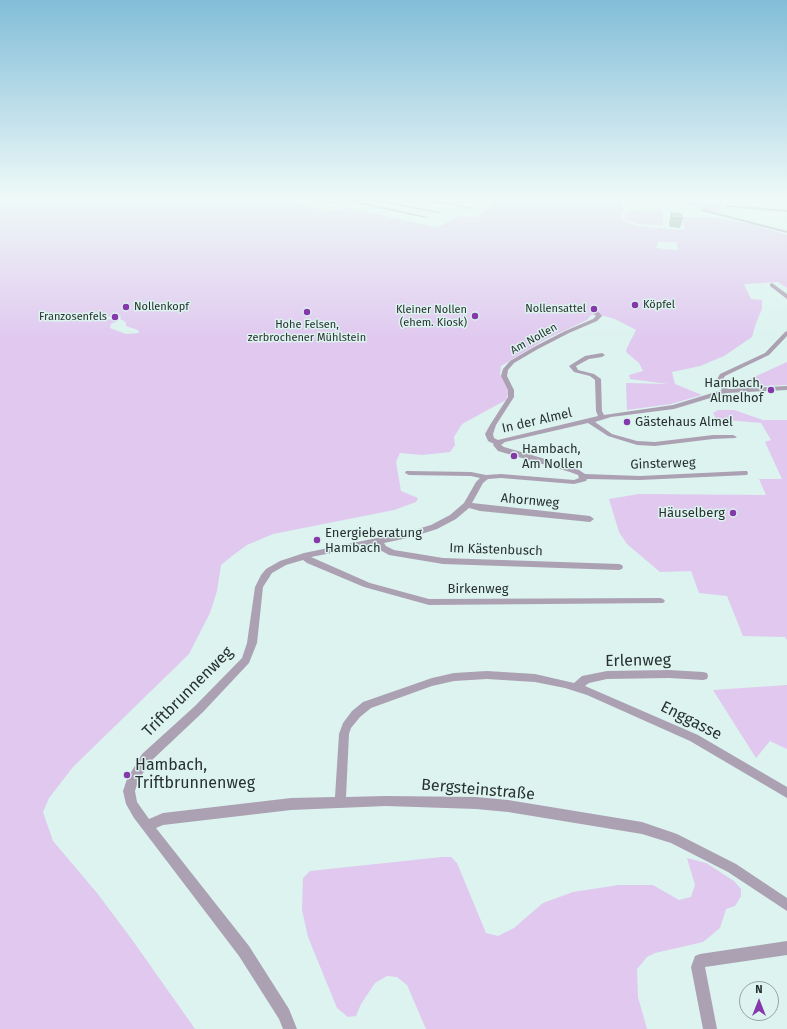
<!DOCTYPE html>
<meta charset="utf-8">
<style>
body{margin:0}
#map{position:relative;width:787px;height:1029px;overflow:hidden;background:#dcf3ef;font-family:"Fira Sans",sans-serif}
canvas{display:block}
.north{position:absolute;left:739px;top:981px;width:40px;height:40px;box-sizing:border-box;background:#dcf3ef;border:1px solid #94a5a2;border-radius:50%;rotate:0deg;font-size:11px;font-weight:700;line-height:16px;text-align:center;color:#28312f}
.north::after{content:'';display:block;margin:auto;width:14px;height:18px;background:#8538a9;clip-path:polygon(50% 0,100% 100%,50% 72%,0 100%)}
</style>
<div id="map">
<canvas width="787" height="1029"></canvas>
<div class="north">N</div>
</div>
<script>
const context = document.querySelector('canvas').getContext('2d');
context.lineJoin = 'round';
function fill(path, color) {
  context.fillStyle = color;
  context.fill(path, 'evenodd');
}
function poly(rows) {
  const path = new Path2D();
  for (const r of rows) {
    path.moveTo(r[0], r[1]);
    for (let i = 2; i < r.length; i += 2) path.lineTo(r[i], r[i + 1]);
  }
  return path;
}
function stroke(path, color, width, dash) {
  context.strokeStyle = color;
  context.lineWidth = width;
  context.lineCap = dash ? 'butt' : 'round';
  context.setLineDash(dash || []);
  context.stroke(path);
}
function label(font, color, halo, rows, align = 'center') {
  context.font = font + ' "Fira Sans",sans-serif';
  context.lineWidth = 3;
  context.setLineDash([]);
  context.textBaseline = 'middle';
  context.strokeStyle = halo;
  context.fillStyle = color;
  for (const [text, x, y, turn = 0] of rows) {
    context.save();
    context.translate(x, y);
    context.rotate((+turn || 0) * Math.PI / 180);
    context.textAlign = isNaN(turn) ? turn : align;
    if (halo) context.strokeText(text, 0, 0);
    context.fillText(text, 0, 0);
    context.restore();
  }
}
const green = poly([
 [0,197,284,197,314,208,334,210,350,208,434,227,440,226,458,216,477,217,502,197,571,197,601,200,605,197,621,197,623,209,620,219,636,226,685,230,682,217,712,217,755,225,787,235,787,288,778,282,744,284,751,299,762,300,762,309,756,323,752,337,724,356,700,366,672,372,675,384,702,395,671,404,627,410,626,383,668,384,630,379,629,375,643,371,639,363,626,352,627,348,636,330,615,319,604,316,591,315,587,320,546,339,501,366,500,374,509,391,506,400,462,424,454,437,455,445,450,452,422,455,400,453,396,462,401,491,418,498,416,502,394,510,273,534,247,545,232,556,221,565,217,591,210,613,189,654,73,767,49,798,43,812,53,841,97,893,133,941,195,1029,0,1029],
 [658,242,677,242,678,249,676,250,656,248],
 [103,314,102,315,108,317,121,316,120,319,126,322,126,326,138,330,139,333,126,334,110,328,111,324,118,321,112,319,99,320,96,315],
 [624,197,675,197,721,205,718,214,682,202],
 [634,210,656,212,656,210,663,211,663,226,638,224,624,219,625,213],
 [787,362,787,385,744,387,741,383],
 [718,410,734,410,763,420,787,420,787,640,785,637,743,636,727,596,699,593,691,571,660,572,627,544,619,532,609,499,639,494,766,495,759,479,782,479,765,442,771,440,761,423,716,419,713,413],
 [787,685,787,749,770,741,756,758,713,690],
 [442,857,451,857,457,863,486,933,498,936,514,928,543,903,573,892,619,885,653,885,679,900,691,897,695,885,687,858,706,863,734,881,741,889,741,896,735,906,726,909,720,928,703,942,655,953,647,957,637,969,638,997,647,1029,426,1029,407,985,397,977,387,976,375,983,361,1004,356,1016,348,1017,337,1008,308,937,302,910,303,878,310,871]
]);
const minor = poly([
 [312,197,317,197,333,202,331,203,312,197],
 [344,197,348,197,361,202,428,217,426,218,360,204,344,197],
 [355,197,361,197,440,212,438,213,355,197],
 [408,197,414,197,474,208,472,209,408,197],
 [780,197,787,197,787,198,782,198,780,197],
 [728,205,787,210,787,212,726,207,726,206,728,205],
 [703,209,787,231,787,233,701,211,701,209,703,209],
 [772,283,787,294,787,299,770,286,770,284,772,283],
 [590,307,594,307,602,316,597,321,569,333,538,349,514,363,508,370,507,376,514,390,514,397,496,425,493,434,494,438,498,440,598,416,596,411,595,380,590,376,574,372,569,366,585,356,602,353,605,355,602,357,589,359,576,366,578,370,594,374,601,379,602,411,604,415,673,405,722,390,716,381,720,374,765,353,785,332,787,331,787,336,769,355,725,376,722,381,728,389,787,386,787,390,727,393,674,409,611,417,595,422,612,434,637,441,655,442,713,435,733,435,737,437,735,438,713,439,655,446,637,445,608,436,588,423,505,442,501,445,504,447,576,468,585,474,640,476,744,471,747,471,748,473,747,475,640,480,587,479,586,481,574,484,501,478,488,479,483,483,472,503,590,516,594,519,590,522,480,511,469,508,456,519,437,529,412,537,384,543,386,546,394,550,443,558,619,564,622,565,623,567,622,569,619,570,443,564,389,555,380,550,377,544,311,557,370,583,429,599,660,598,663,599,665,601,663,603,429,605,364,587,307,563,303,560,286,565,272,573,263,587,257,643,249,663,203,712,150,762,138,781,135,791,137,802,149,819,163,813,291,798,335,797,339,734,343,723,352,711,363,702,432,678,454,673,487,671,535,674,574,683,582,676,607,671,669,670,703,672,707,673,708,676,707,679,703,680,669,678,607,679,589,683,585,686,698,735,787,787,787,798,690,741,587,695,565,688,535,682,487,679,454,681,432,686,371,708,360,717,351,728,349,734,346,797,386,796,476,797,508,800,642,822,677,834,736,864,787,898,787,911,728,872,671,843,642,834,508,812,476,809,386,806,291,810,163,825,156,828,249,946,289,1009,297,1029,283,1029,279,1019,239,956,134,818,126,804,123,791,127,779,142,754,195,706,242,658,247,643,255,587,261,575,266,569,280,561,304,553,411,531,431,525,450,515,464,503,476,482,480,478,471,476,409,475,405,473,406,471,471,472,486,475,501,474,574,480,579,478,578,475,570,472,498,451,493,445,494,444,488,441,485,434,490,425,508,397,508,390,501,376,503,369,510,361,534,347,565,331,593,319,596,316,589,308,590,307],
 [787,941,787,955,705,967,717,1029,703,1029,691,967,695,956,700,954,787,941]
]);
const wall = poly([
 [671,213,683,219,680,228,670,227,669,222]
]);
const building = poly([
 [671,213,681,214,683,219,672,218,671,213]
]);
const markers = [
 [635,305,4,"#8538a9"],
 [126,307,4,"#8538a9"],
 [594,309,4,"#8538a9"],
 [307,312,4,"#8538a9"],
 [475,316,4,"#8538a9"],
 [115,317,4,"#8538a9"],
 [771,390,4,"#8538a9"],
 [627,422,4,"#8538a9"],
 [514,456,4,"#8538a9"],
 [733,513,4,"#8538a9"],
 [317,540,4,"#8538a9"],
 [127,775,4,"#8538a9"]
];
const farPoinames = [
 ["Köpfel",643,305,"left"],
 ["Nollenkopf",134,307,"left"],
 ["Nollensattel",586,309],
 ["Kleiner Nollen",467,310],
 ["(ehem. Kiosk)",467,323],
 ["Franzosenfels",107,317],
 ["Hohe Felsen,",307,325,"center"],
 ["zerbrochener Mühlstein",307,338,"center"]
];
const farStreetnames = [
 ["Am Nollen",534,339,-29]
];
const poiNames = [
 ["Hambach,",763,383,"right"],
 ["Almelhof",763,398,"right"],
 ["Gästehaus Almel",635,422],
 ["Hambach,",522,449],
 ["Am Nollen",522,464],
 ["Häuselberg",725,513,"right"],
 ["Energieberatung",325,533],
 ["Hambach",325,548]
];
const streetNames = [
 ["In der Almel",537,421,-13],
 ["Ginsterweg",663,464,-2],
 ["Ahornweg",530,501,5],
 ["Im Kästenbusch",496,550,2],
 ["Birkenweg",478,589]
];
const nearStreetnames = [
 ["Erlenweg",638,661,-1],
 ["Triftbrunnenweg",188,692,-45],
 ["Enggasse",691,721,27],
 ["Bergsteinstraße",478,790,5]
];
const nearPoinames = [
 ["Hambach,",135,766],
 ["Triftbrunnenweg",135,784]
];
fill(green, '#e0c8ef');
fill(minor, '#aca0b3');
fill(wall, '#8ea29e');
fill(building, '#a5bcb8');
stroke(building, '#748481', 1);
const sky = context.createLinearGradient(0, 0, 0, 341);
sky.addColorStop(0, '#82bdd8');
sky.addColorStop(0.58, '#effaf8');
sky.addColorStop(1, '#effaf800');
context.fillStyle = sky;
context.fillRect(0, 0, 787, 341);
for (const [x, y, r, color] of markers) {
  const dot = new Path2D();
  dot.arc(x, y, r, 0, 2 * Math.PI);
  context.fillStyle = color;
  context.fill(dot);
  stroke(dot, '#dcf3ef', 1.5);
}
label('11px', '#28312f', '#dcf3ef', farPoinames, 'right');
label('11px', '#28312f', '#dcf3ef', farStreetnames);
label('13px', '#28312f', '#dcf3ef', poiNames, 'left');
label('13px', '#28312f', '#dcf3ef', streetNames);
label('16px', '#28312f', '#dcf3ef', nearStreetnames);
label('16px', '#28312f', '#dcf3ef', nearPoinames, 'left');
</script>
